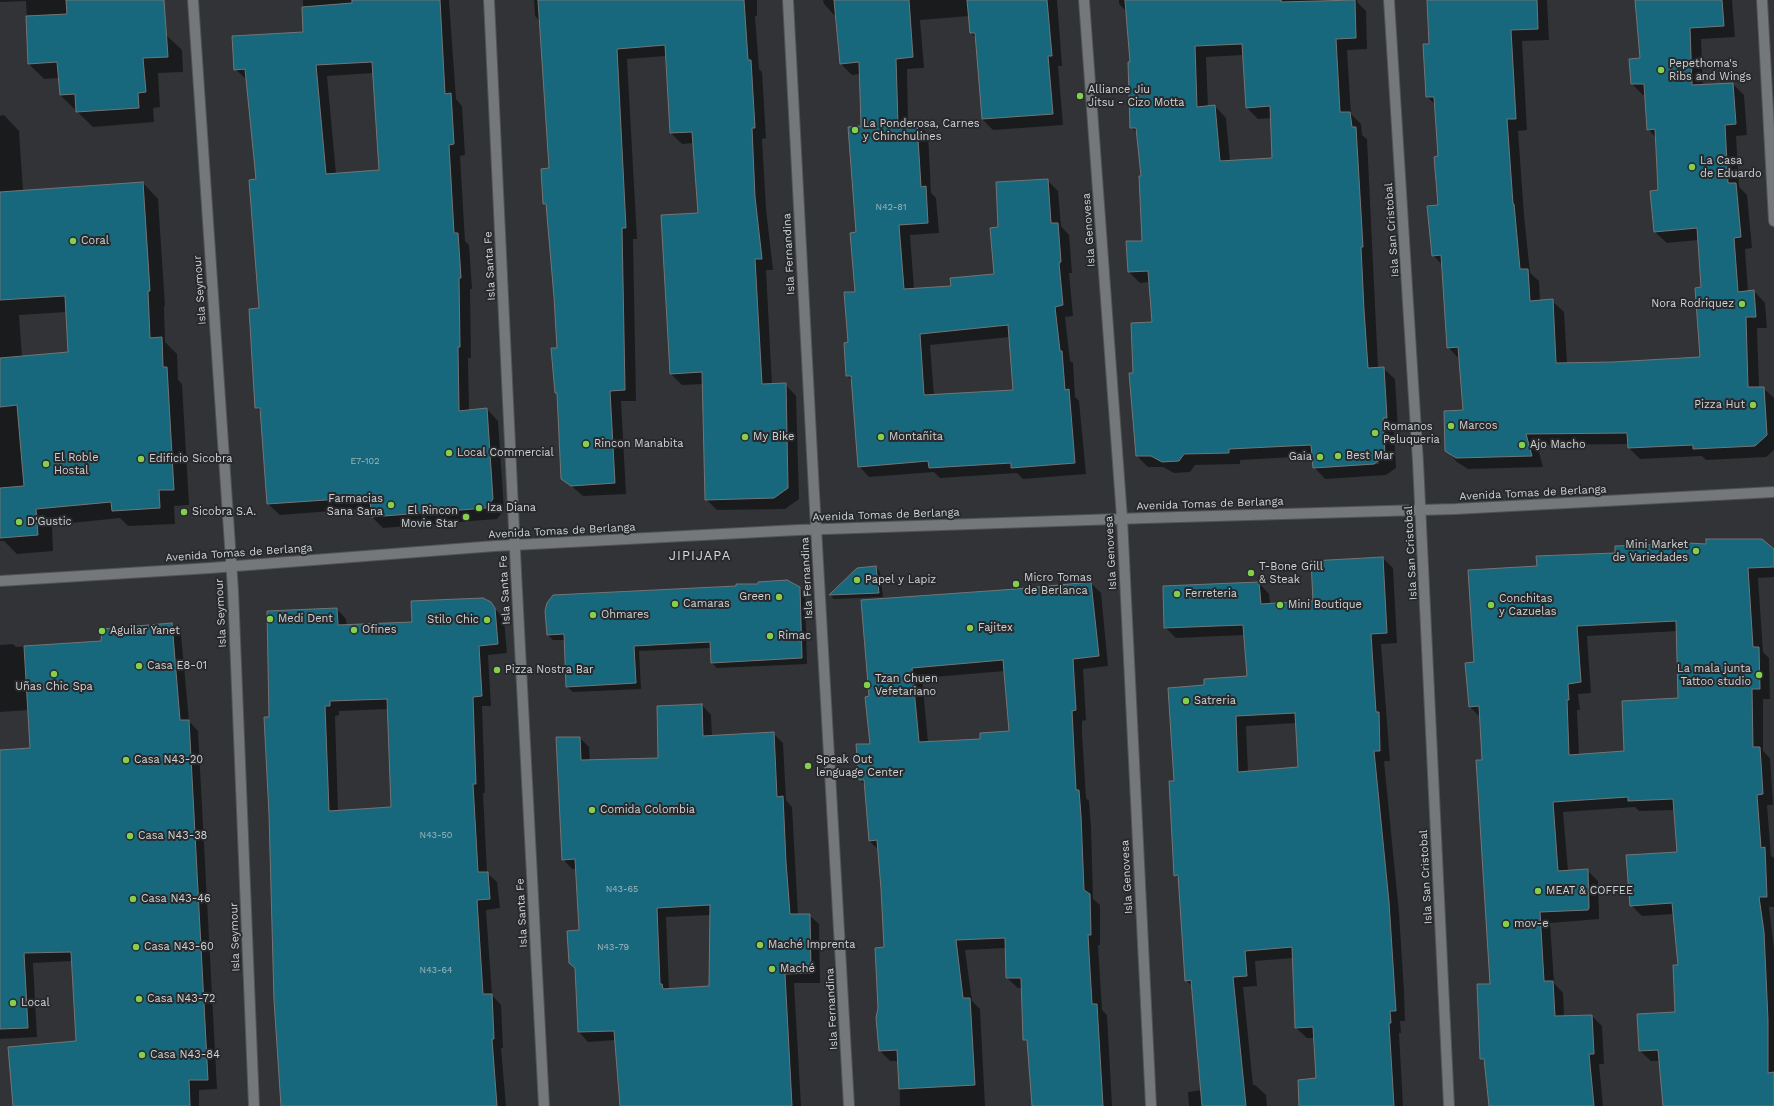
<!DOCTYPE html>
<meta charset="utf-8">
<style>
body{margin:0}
canvas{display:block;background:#313336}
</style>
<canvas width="1774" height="1106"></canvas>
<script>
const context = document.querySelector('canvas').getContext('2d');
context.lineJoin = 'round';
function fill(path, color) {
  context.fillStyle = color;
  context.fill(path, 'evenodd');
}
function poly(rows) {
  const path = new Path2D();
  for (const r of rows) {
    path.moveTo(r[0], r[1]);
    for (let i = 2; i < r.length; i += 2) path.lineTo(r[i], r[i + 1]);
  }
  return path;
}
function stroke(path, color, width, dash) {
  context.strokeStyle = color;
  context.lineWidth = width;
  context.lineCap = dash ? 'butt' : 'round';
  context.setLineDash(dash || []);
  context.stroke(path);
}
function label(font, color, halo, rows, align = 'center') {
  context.font = font + ' "Work Sans",sans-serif';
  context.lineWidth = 4;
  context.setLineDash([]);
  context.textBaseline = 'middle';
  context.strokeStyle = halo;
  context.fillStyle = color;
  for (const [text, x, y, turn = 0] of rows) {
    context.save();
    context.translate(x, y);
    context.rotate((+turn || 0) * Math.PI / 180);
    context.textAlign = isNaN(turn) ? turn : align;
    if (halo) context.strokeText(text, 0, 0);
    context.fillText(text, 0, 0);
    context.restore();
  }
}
const shadow = poly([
 [0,0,162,0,166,35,182,50,183,72,158,73,160,107,153,108,154,122,93,127,60,95,59,78,44,79,29,64,26,1,0,2],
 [303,0,449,0,456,99,462,106,465,155,460,156,465,241,469,245,472,289,470,289,471,358,468,358,469,411,487,409,498,421,504,510,497,519,383,528,372,517,371,508,280,515,268,504,261,413,256,407,260,309,257,180,247,80,235,69,304,33],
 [374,73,380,170,336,174,327,76],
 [534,0,757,0,757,16,755,16,759,69,762,72,766,138,762,139,766,209,773,270,766,270,772,385,785,384,796,396,799,499,785,509,717,510,706,499,703,384,682,385,671,374,662,215,699,214,694,143,682,144,671,133,666,56,627,59,637,239,633,239,636,401,621,401,626,494,583,496,562,478,558,395,556,393,558,349,555,297,547,207,544,204,550,169,541,22,535,16],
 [823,0,1057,0,1062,66,1058,66,1063,125,993,130,982,119,976,38,971,33,970,16,920,20,924,68,907,69,908,124,917,123,928,134,931,193,936,198,939,233,910,235,914,289,952,287,995,275,1000,228,1047,180,1058,191,1061,226,1069,235,1072,273,1069,273,1073,316,1065,317,1070,361,1073,363,1075,397,1079,401,1086,474,1023,479,1017,473,940,478,934,472,869,477,859,466,852,381,847,376,849,343,856,293,862,127,860,74,852,75,841,64,836,14,834,15,824,4],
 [1010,337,1014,391,934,396,930,345],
 [1119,0,1218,0,1282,3,1282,0,1357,0,1358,3,1366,11,1367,49,1347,50,1351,114,1361,124,1362,135,1367,139,1378,368,1383,368,1395,379,1398,429,1394,429,1396,468,1386,475,1325,479,1314,467,1313,456,1240,460,1240,464,1195,465,1190,472,1174,473,1163,467,1148,467,1137,456,1134,374,1153,323,1150,282,1140,283,1129,272,1143,242,1142,177,1138,134,1131,127,1131,63,1127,12,1119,4],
 [1243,55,1247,108,1258,119,1271,118,1273,159,1230,162,1226,118,1215,106,1208,107,1206,57],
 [1379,462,1379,464,1323,468,1323,466],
 [1425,0,1547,0,1549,40,1522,41,1527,130,1518,131,1524,215,1530,273,1539,281,1540,301,1552,301,1564,312,1567,363,1613,363,1701,358,1702,288,1698,240,1667,243,1655,232,1659,191,1656,138,1648,129,1646,95,1643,95,1632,84,1630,60,1641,59,1636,0,1732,0,1735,37,1701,39,1703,86,1733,84,1744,95,1747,135,1736,136,1739,187,1747,195,1752,248,1745,249,1748,292,1754,291,1765,303,1767,328,1757,328,1759,388,1763,388,1774,398,1774,450,1766,457,1706,460,1702,456,1640,459,1629,448,1629,444,1537,445,1543,467,1468,469,1457,462,1446,450,1464,411,1459,359,1448,347,1443,266,1433,255,1439,206,1439,157,1436,105,1427,97,1430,44,1428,1],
 [4,115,19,131,23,191,143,183,158,199,165,306,164,306,165,342,177,354,178,380,182,384,189,505,174,506,175,524,128,526,120,518,52,525,53,551,17,554,4,541,0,541,0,116],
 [67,312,69,353,22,357,19,315],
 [1774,550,1774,577,1758,578,1763,652,1769,658,1770,699,1763,699,1763,751,1770,758,1773,805,1767,805,1771,856,1774,858,1774,907,1769,907,1774,950,1774,1106,1664,1106,1660,1061,1651,1061,1640,1051,1676,1013,1679,965,1674,914,1642,916,1631,905,1678,853,1674,810,1639,811,1635,807,1563,812,1568,871,1587,870,1598,881,1599,919,1550,923,1554,983,1563,993,1564,1017,1592,1016,1602,1026,1604,1064,1599,1064,1603,1106,1489,1106,1486,1063,1481,1059,1491,985,1483,761,1480,717,1470,707,1475,663],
 [1678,631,1679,699,1625,752,1579,755,1577,710,1580,710,1578,694,1591,693,1587,636],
 [1383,558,1393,568,1397,643,1381,644,1390,761,1384,761,1399,913,1404,991,1405,1021,1400,1021,1401,1033,1399,1033,1403,1106,1300,1106,1318,1079,1315,1038,1307,1038,1296,1028,1293,958,1255,961,1257,986,1243,987,1253,1085,1255,1085,1266,1095,1267,1106,1189,1106,1188,1092,1202,1090,1193,987,1186,980,1179,879,1175,875,1175,782,1205,686,1248,677,1245,635,1176,638,1165,627,1259,583,1269,594,1270,605,1314,602],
 [1296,723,1299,768,1248,772,1246,726],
 [876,567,880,572,883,597,834,599,830,595,857,569],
 [1091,583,1101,593,1108,666,1083,669,1086,720,1082,721,1082,734,1086,798,1089,801,1091,827,1093,899,1100,905,1100,945,1098,945,1102,1010,1107,1015,1112,1106,1033,1106,1028,1043,1024,1039,1022,988,1018,988,1007,978,1006,948,965,950,972,1001,980,1009,985,1106,900,1106,899,1061,890,1061,880,1051,877,1018,886,948,879,850,869,841,865,785,860,780,871,745,870,697,1016,590],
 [1005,671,1010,732,981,740,928,742,922,678],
 [799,587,805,593,807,664,717,668,712,663,711,648,639,651,641,689,573,692,567,687,565,640,553,640,548,635],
 [490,603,504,619,507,653,488,655,491,706,482,706,485,793,483,793,487,873,497,882,500,908,486,910,492,995,501,1005,503,1048,501,1048,506,1106,282,1106,270,718,337,609,346,619,347,626,413,623],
 [389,709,392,808,338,811,335,716,339,715,339,711],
 [172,624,181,634,189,721,198,731,217,1089,199,1090,199,1106,14,1106,77,1042,72,961,33,963,37,1037,0,1039,0,751,31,749,29,710,0,712,0,645,13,644,16,647,102,642],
 [702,705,711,715,712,737,773,733,783,743,786,800,792,807,798,915,809,915,819,924,820,983,794,983,801,1106,621,1106,616,1040,588,1042,579,1032,576,969,570,963,580,931,576,869,572,869,563,859,580,738,589,747,590,761,659,759],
 [711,915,710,987,669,989,666,917]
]);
const building = poly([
 [66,0,164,0,168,57,143,58,146,92,138,93,139,108,76,112,75,94,60,95,57,62,28,64,26,16,67,14,66,0],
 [352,0,440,0,445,94,451,93,454,144,449,145,454,233,458,233,461,278,459,278,460,347,458,347,459,411,487,408,493,499,486,508,371,517,370,497,267,504,260,408,255,408,249,309,259,308,249,180,256,179,245,69,234,70,232,36,303,32,302,7,352,3,352,0],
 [372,62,379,170,326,174,316,65,372,62],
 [538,0,744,0,748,60,751,60,755,128,752,128,755,197,762,259,755,259,762,384,786,383,788,488,774,498,705,500,702,372,670,374,661,215,698,213,692,132,670,133,665,45,617,49,626,228,622,228,625,390,610,391,615,483,571,486,561,479,557,393,555,393,551,348,557,348,554,297,546,204,543,204,541,169,549,168,538,0],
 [834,0,909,0,913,57,896,59,898,124,917,122,921,187,926,186,928,223,899,225,904,289,951,286,950,278,994,274,990,228,998,227,996,182,1048,179,1051,223,1058,223,1061,262,1059,263,1063,305,1055,307,1060,351,1062,351,1065,390,1069,389,1075,463,1011,468,1011,463,929,468,928,461,858,467,851,376,846,376,844,343,848,342,844,292,855,292,850,233,856,232,848,127,861,126,859,62,840,64,834,0],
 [1008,325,1013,390,924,395,920,334,1008,325],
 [967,0,1047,0,1052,56,1048,56,1053,114,982,119,975,33,970,33,967,0],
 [1125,0,1281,0,1281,2,1355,0,1356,38,1336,39,1340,112,1350,112,1352,127,1356,127,1363,247,1361,247,1364,310,1368,368,1384,367,1387,418,1383,418,1385,456,1374,464,1313,468,1311,445,1229,449,1229,453,1184,454,1179,461,1162,462,1151,456,1136,456,1129,373,1133,373,1131,323,1152,322,1148,271,1128,272,1126,241,1142,241,1139,176,1141,176,1136,128,1130,128,1128,62,1130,62,1125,0],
 [1242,44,1246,108,1270,106,1272,158,1220,161,1215,105,1197,107,1195,46,1242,44],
 [1427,0,1537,0,1538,29,1511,30,1516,119,1507,119,1513,204,1514,204,1520,269,1528,269,1530,301,1553,299,1556,363,1613,362,1700,357,1695,288,1701,287,1697,228,1654,232,1650,191,1658,190,1655,129,1647,130,1644,84,1631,84,1629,59,1640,58,1635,0,1722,0,1724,26,1690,28,1692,85,1733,83,1736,124,1725,125,1728,183,1736,183,1741,237,1734,238,1738,292,1754,290,1756,317,1746,317,1748,387,1764,387,1767,435,1755,446,1693,449,1693,445,1628,448,1627,433,1526,434,1532,456,1456,458,1445,451,1444,411,1463,410,1458,347,1447,348,1441,255,1432,256,1427,206,1438,205,1434,157,1438,156,1434,97,1426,97,1423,44,1429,44,1427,0],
 [143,182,150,291,148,291,150,338,162,337,163,367,167,367,174,490,159,490,160,508,112,511,111,502,36,509,38,535,0,538,0,488,24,486,17,405,0,407,0,358,68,352,65,296,0,300,0,192,143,182],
 [1706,539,1762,539,1774,549,1774,567,1748,568,1753,647,1759,647,1760,689,1752,689,1753,747,1760,747,1763,794,1757,795,1761,848,1765,847,1767,897,1759,897,1764,932,1768,1020,1768,1073,1774,1072,1774,1106,1663,1106,1658,1050,1639,1051,1637,1014,1675,1012,1673,965,1678,965,1672,903,1630,906,1626,855,1677,852,1673,799,1628,801,1628,797,1553,802,1558,871,1588,869,1589,908,1588,910,1540,912,1544,981,1553,981,1555,1016,1592,1015,1594,1054,1589,1054,1594,1106,1489,1106,1484,1059,1480,1059,1477,984,1490,984,1476,760,1482,760,1479,706,1469,707,1465,663,1474,662,1468,570,1537,566,1536,556,1615,553,1615,546,1670,544,1670,542,1706,544,1706,539],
 [1676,621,1678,698,1622,701,1624,751,1569,755,1567,700,1569,700,1568,684,1581,682,1577,626,1676,621],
 [1383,557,1387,633,1371,634,1376,712,1379,712,1380,751,1374,751,1389,902,1394,980,1396,1011,1390,1011,1391,1023,1389,1023,1394,1106,1299,1106,1298,1080,1316,1078,1313,1027,1295,1028,1292,947,1245,951,1247,976,1233,977,1246,1106,1202,1106,1191,980,1185,981,1178,875,1174,876,1169,781,1174,781,1168,688,1204,685,1204,679,1247,676,1243,625,1164,628,1163,586,1259,582,1261,604,1313,601,1311,561,1383,557],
 [1295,713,1298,767,1238,772,1236,716,1295,713],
 [876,566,879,593,829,595,857,568,876,566],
 [787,580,800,587,802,658,711,663,710,642,634,646,636,683,566,687,564,634,547,635,545,611,547,603,553,595,736,586,736,584,758,584,758,582,787,580],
 [1091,582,1099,656,1073,659,1076,710,1072,711,1076,790,1079,790,1081,816,1084,890,1090,894,1091,935,1088,935,1092,1004,1097,1004,1103,1106,1032,1106,1027,1040,1023,1040,1021,978,1006,978,1005,938,956,940,963,998,970,998,975,1085,899,1089,897,1050,879,1051,876,1018,878,1008,875,948,884,947,881,889,877,840,869,841,864,780,859,780,856,744,870,744,865,697,869,696,861,600,1016,589,1091,582],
 [1003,660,1009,731,980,733,980,739,919,742,912,668,1003,660],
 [483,598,491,602,495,608,498,644,479,646,482,696,473,697,476,784,473,784,478,872,488,872,490,899,477,900,483,994,492,994,494,1039,492,1039,497,1106,281,1106,274,1000,269,814,264,717,269,717,267,611,337,608,338,625,412,622,411,601,483,598],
 [387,699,391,807,329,811,325,706,330,706,330,701,387,699],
 [172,623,180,720,189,720,208,1080,189,1080,190,1106,13,1106,8,1047,76,1041,71,952,24,953,28,1028,0,1029,0,750,30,748,24,646,101,641,102,629,172,623],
 [702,704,703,736,774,732,777,797,783,796,786,862,790,914,810,914,811,973,785,974,792,1106,620,1106,614,1031,578,1032,575,968,569,963,567,931,579,930,575,859,562,860,556,737,580,737,581,760,658,758,657,706,702,704],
 [710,905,709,986,663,989,662,984,660,984,657,908,710,905]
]);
const minor = poly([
 [193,0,233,590,254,1106],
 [489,0,516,571,544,1106],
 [788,0,814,492,849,1106],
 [1084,0,1122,518,1151,1106],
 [1389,0,1418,462,1449,1106],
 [1762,0,1774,221],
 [0,581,210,568,495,546,798,530,1146,518,1455,509,1774,492]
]);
const markers = [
 [1661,70,4,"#84cf4d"],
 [1080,96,4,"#84cf4d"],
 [855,130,4,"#84cf4d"],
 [1692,167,4,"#84cf4d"],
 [73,241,4,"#84cf4d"],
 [1742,304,4,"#84cf4d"],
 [1753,405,4,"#84cf4d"],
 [1451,426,4,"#84cf4d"],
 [1375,433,4,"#84cf4d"],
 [745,437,4,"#84cf4d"],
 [881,437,4,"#84cf4d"],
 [586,444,4,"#84cf4d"],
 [1522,445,4,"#84cf4d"],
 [449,453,4,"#84cf4d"],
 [1338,456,4,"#84cf4d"],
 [1320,457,4,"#84cf4d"],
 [141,459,4,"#84cf4d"],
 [46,464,4,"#84cf4d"],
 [391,505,4,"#84cf4d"],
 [479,508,4,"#84cf4d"],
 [184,512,4,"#84cf4d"],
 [466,517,4,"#84cf4d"],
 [19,522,4,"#84cf4d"],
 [1696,551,4,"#84cf4d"],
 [1251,573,4,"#84cf4d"],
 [857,580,4,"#84cf4d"],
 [1016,584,4,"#84cf4d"],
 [1177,594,4,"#84cf4d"],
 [779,597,4,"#84cf4d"],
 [675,604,4,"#84cf4d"],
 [1280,605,4,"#84cf4d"],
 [1491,605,4,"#84cf4d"],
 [593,615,4,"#84cf4d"],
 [270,619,4,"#84cf4d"],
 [487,620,4,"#84cf4d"],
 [970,628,4,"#84cf4d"],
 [354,630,4,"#84cf4d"],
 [102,631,4,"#84cf4d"],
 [770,636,4,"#84cf4d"],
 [139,666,4,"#84cf4d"],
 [497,670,4,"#84cf4d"],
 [54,674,4,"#84cf4d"],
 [1759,675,4,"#84cf4d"],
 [867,685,4,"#84cf4d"],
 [1186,701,4,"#84cf4d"],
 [126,760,4,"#84cf4d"],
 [808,766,4,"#84cf4d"],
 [592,810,4,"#84cf4d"],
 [130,836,4,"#84cf4d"],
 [1538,891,4,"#84cf4d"],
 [133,899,4,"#84cf4d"],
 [1506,924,4,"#84cf4d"],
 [760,945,4,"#84cf4d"],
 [136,947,4,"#84cf4d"],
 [772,969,4,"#84cf4d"],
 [139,999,4,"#84cf4d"],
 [13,1003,4,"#84cf4d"],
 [142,1055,4,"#84cf4d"]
];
const numberNames = [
 ["N42-81",891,207],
 ["E7-102",365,461],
 ["N43-50",436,835],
 ["N43-65",622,889],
 ["N43-79",613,947],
 ["N43-64",436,970]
];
const poiNames = [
 ["Pepethoma's",1669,64],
 ["Ribs and Wings",1669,77],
 ["Alliance Jiu",1088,90],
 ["Jitsu - Cizo Motta",1088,103],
 ["La Ponderosa, Carnes",863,124],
 ["y Chinchulines",863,137],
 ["La Casa",1700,161],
 ["de Eduardo",1700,174],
 ["Coral",81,241],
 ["Nora Rodriquez",1734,304,"right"],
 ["Pizza Hut",1745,405,"right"],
 ["Marcos",1459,426],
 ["Romanos",1383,427],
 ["Peluqueria",1383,440],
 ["My Bike",753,437],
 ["Montañita",889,437],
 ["Rincon Manabita",594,444],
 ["Ajo Macho",1530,445],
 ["Local Commercial",457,453],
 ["Best Mar",1346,456],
 ["Gaia",1312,457,"right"],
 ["El Roble",54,458],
 ["Hostal",54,471],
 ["Edificio Sicobra",149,459],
 ["Farmacias",383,499,"right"],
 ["Sana Sana",383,512,"right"],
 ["Iza Diana",487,508],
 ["El Rincon",458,511,"right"],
 ["Movie Star",458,524,"right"],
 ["Sicobra S.A.",192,512],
 ["D'Gustic",27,522],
 ["Mini Market",1688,545,"right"],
 ["de Variedades",1688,558,"right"],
 ["T-Bone Grill",1259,567],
 ["& Steak",1259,580],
 ["Micro Tomas",1024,578],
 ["de Berlanca",1024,591],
 ["Papel y Lapiz",865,580],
 ["Ferreteria",1185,594],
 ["Green",771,597,"right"],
 ["Conchitas",1499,599],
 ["y Cazuelas",1499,612],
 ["Camaras",683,604],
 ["Mini Boutique",1288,605],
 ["Ohmares",601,615],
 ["Medi Dent",278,619],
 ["Stilo Chic",479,620,"right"],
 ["Fajitex",978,628],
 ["Ofines",362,630],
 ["Aguilar Yanet",110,631],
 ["Rimac",778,636],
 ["Casa E8-01",147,666],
 ["La mala junta",1751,669,"right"],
 ["Tattoo studio",1751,682,"right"],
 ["Pizza Nostra Bar",505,670],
 ["Tzan Chuen",875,679],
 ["Vefetariano",875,692],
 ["Uñas Chic Spa",54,687,"center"],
 ["Satreria",1194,701],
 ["Casa N43-20",134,760],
 ["Speak Out",816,760],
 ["lenguage Center",816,773],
 ["Comida Colombia",600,810],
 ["Casa N43-38",138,836],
 ["MEAT & COFFEE",1546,891],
 ["Casa N43-46",141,899],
 ["mov-e",1514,924],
 ["Maché Imprenta",768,945],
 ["Casa N43-60",144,947],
 ["Maché",780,969],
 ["Casa N43-72",147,999],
 ["Local",21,1003],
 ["Casa N43-84",150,1055]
];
const streetNames = [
 ["Isla Genovesa",1089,230,-94],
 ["Isla San Cristobal",1392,230,-94],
 ["Isla Fernandina",789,254,-93],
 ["Isla Santa Fe",490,266,-93],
 ["Isla Seymour",200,290,-94],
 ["Avenida Tomas de Berlanga",1533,493,-3],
 ["Avenida Tomas de Berlanga",1210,504,-2],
 ["Avenida Tomas de Berlanga",886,515,-2],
 ["Avenida Tomas de Berlanga",562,531,-3],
 ["Avenida Tomas de Berlanga",239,553,-4],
 ["Isla Genovesa",1111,553,-93],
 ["Isla San Cristobal",1411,553,-93],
 ["Isla Fernandina",807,578,-93],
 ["Isla Santa Fe",505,590,-93],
 ["Isla Seymour",221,613,-93],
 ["Isla Genovesa",1127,877,-93],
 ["Isla San Cristobal",1426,877,-93],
 ["Isla Santa Fe",522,913,-93],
 ["Isla Seymour",235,937,-92],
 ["Isla Fernandina",832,1009,-93]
];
const quarterNames = [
 ["JIPIJAPA",700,556]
];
fill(shadow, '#0007');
fill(building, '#17687c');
stroke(building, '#717576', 1);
stroke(minor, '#505254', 12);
stroke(minor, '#74787a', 10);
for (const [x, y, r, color] of markers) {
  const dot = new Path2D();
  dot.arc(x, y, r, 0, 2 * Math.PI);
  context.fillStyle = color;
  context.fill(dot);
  stroke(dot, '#27292c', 1.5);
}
label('9px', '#a2b8bd', null, numberNames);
label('11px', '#d0d2d3', '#27292c', poiNames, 'left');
label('11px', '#d0d2d3', '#27292c', streetNames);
context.letterSpacing = '1px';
label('13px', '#d8dcde', '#27292c', quarterNames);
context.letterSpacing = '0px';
</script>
